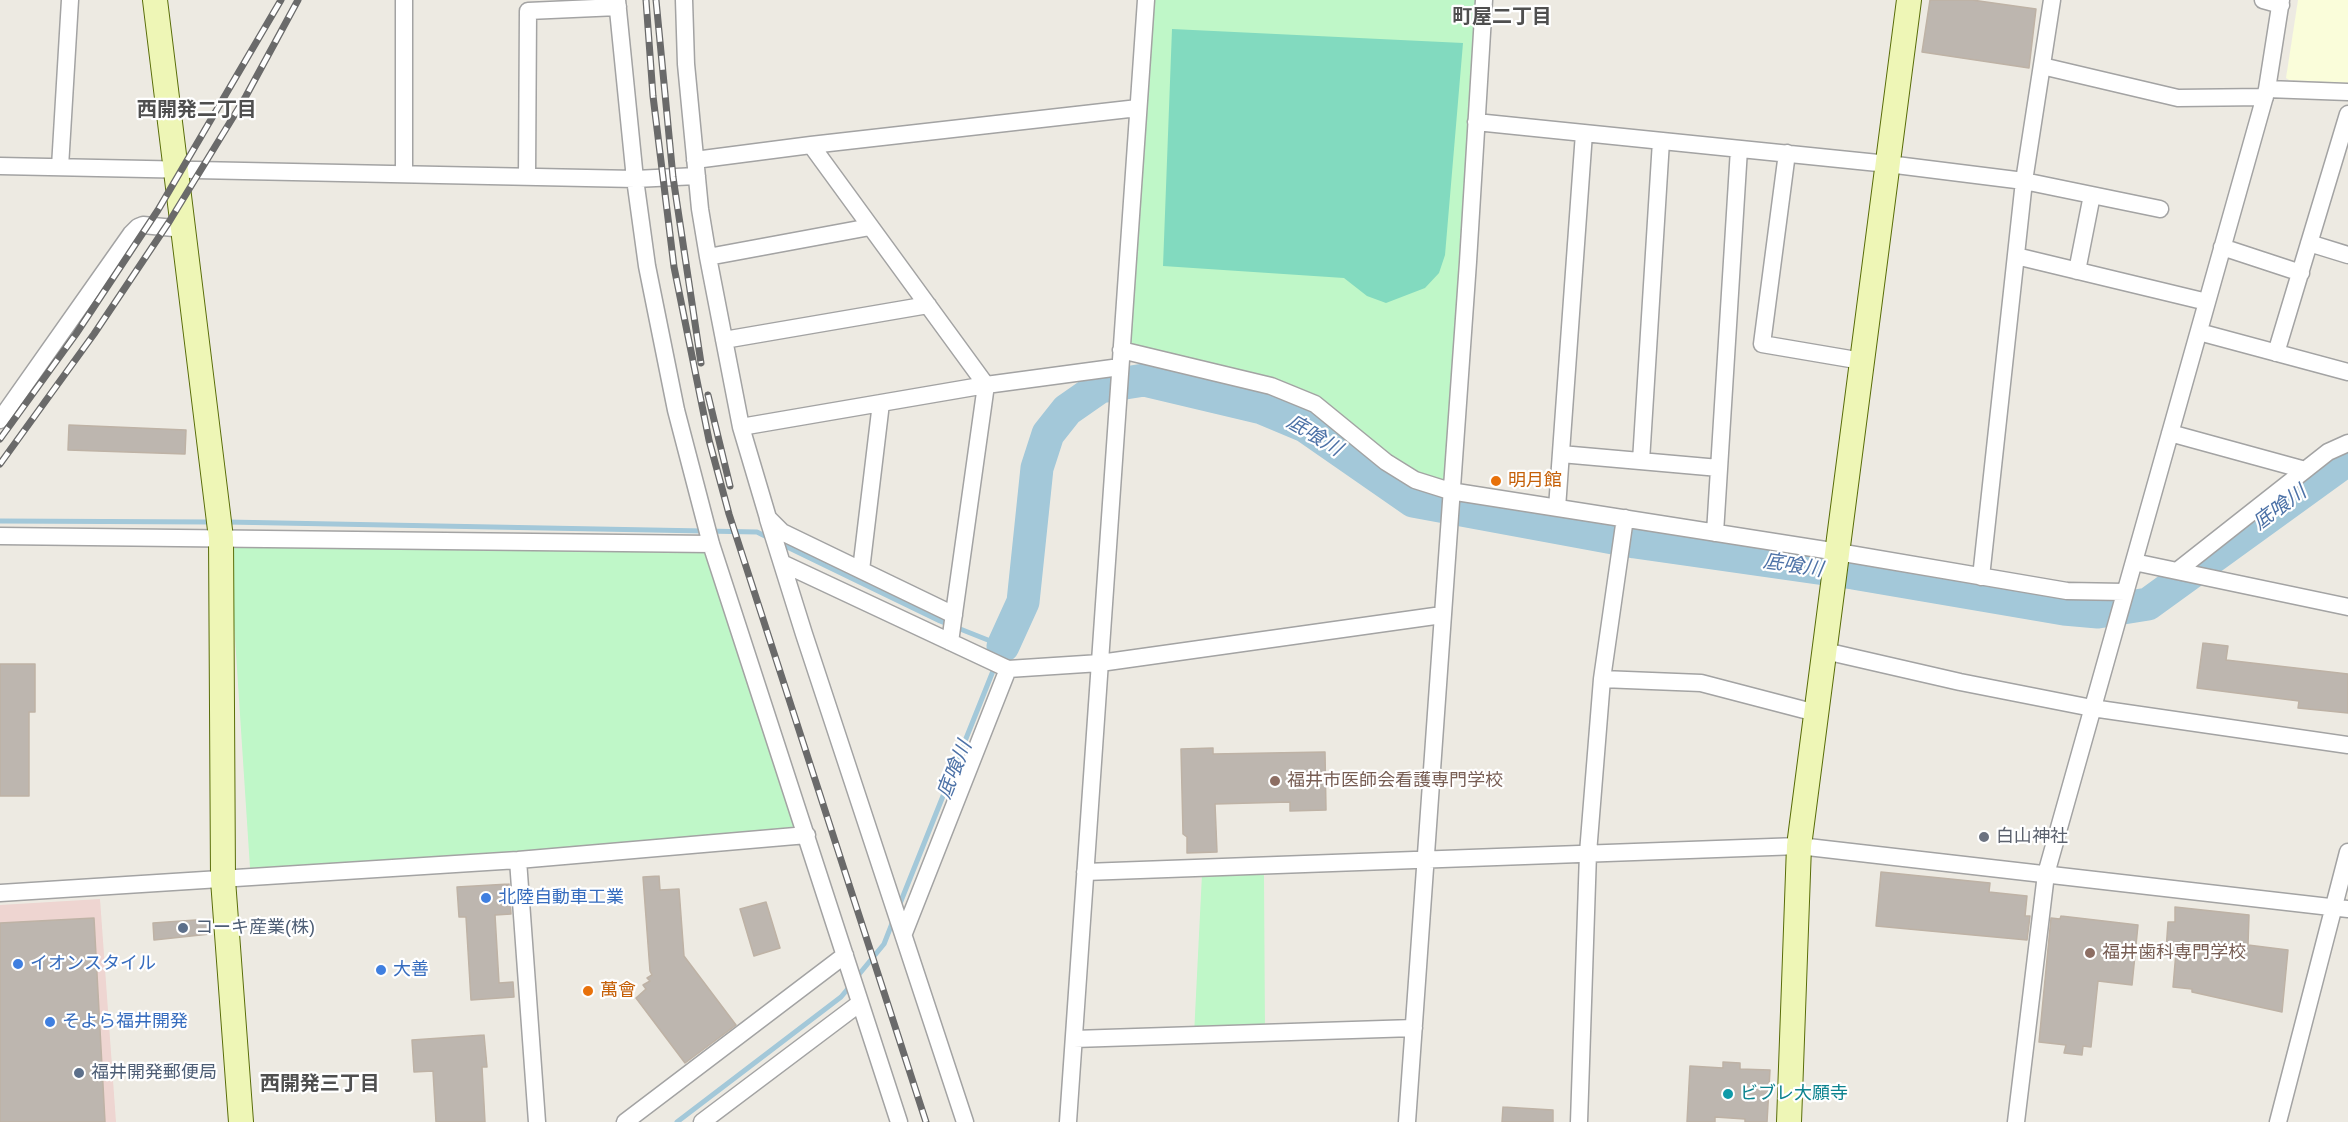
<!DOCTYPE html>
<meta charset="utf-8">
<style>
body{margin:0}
canvas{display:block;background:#edeae2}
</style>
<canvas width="2348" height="1122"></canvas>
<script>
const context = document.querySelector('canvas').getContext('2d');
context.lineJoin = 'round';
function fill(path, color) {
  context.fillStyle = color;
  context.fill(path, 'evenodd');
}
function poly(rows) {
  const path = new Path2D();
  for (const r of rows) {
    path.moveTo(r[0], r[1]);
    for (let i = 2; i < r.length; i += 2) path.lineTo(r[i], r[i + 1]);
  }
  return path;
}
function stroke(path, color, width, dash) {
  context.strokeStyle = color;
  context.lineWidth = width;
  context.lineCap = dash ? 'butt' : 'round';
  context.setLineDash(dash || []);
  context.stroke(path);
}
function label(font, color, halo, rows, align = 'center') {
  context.font = font + ' Helvetica,"Noto Sans JP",sans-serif';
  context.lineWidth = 4.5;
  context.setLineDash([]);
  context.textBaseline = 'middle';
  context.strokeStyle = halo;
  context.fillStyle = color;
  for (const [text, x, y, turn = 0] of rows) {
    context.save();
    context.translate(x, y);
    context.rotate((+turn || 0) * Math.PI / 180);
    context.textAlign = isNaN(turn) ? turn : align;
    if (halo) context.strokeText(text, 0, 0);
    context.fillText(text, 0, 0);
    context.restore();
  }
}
const commercial = poly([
 [100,899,116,1122,0,1122,0,905]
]);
const education = poly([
 [2298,0,2348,0,2348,83,2289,80,2286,78]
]);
const park = poly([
 [1146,0,1484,0,1450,491,1386,462,1301,399,1121,350],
 [229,546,713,550,803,826,524,852,250,868],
 [1202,874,1264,875,1265,1033,1194,1035]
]);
const pitch = poly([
 [1172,29,1463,43,1445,255,1439,273,1425,288,1386,303,1367,296,1344,278,1163,266]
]);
const stream = poly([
 [0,521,211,522],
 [227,522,757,532,771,539],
 [779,543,940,621,1003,646,899,906],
 [856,978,884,944,893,921],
 [677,1122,841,997,851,985]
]);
const river = poly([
 [1003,646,1023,602,1037,468,1048,434,1067,410,1100,387,1144,380,1262,408,1305,426,1413,501,1635,542,1853,573,2064,609,2098,612,2148,604,2348,459]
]);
const building = poly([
 [1930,0,1972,0,2036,9,2029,68,1922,52,1930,0],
 [69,425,186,430,185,454,68,450,69,425],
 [2203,643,2228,646,2226,660,2348,674,2348,713,2298,708,2299,701,2197,688,2203,643],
 [0,664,35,664,35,712,29,712,29,796,0,796,0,664],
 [1213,748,1213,754,1325,752,1326,810,1290,811,1290,802,1215,804,1217,852,1187,853,1187,837,1183,834,1181,749,1213,748],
 [1881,872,1990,883,1989,892,2027,896,2025,916,2030,916,2027,940,1876,926,1881,872],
 [659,876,660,890,679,889,684,956,736,1025,685,1063,636,998,646,989,643,985,650,981,647,978,652,975,650,971,643,877,659,876],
 [509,884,511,914,495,915,499,983,513,982,514,997,471,1000,466,917,459,917,457,887,509,884],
 [766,902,780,948,754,956,740,909,766,902],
 [2175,907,2249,915,2248,945,2288,950,2282,1012,2192,992,2192,989,2173,987,2176,952,2166,951,2168,922,2175,922,2175,907],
 [2061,916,2138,925,2132,985,2098,981,2091,1047,2083,1046,2082,1055,2064,1053,2066,1045,2039,1042,2051,918,2060,919,2061,916],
 [94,918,105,1122,0,1122,0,923,94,918],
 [210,919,210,934,154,940,153,923,210,919],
 [484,1035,487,1067,482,1067,485,1122,436,1122,433,1071,414,1072,412,1040,484,1035],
 [1723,1062,1740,1063,1740,1069,1770,1070,1767,1122,1745,1122,1745,1119,1715,1117,1715,1122,1687,1122,1690,1066,1723,1068,1723,1062],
 [1503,1107,1553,1110,1553,1122,1502,1122,1503,1107]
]);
const street = poly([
 [404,0,404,174],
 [617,0,635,179,647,266,676,410,711,544,899,1122],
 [684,0,686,64,700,209,708,257,741,427,768,518,782,532,954,615],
 [2263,0,2281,5],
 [2042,66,2178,98,2265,97],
 [2267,89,2348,92],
 [1476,122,1888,164,2024,181,2160,209],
 [811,145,986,385,950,642],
 [1787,153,1762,344,1862,361],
 [695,160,811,145,1138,108],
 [0,166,635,179,697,176],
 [60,167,70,0],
 [527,177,528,11,618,7],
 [2309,243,2348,255],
 [2222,247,2301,273],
 [2016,256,2207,302],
 [708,257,870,227],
 [2077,271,2092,195],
 [2199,332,2348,372],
 [724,340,928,305],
 [1121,350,1271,386,1315,404,1386,462,1415,480,1450,491,1838,552,2067,591,2125,592],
 [2276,353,2348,114],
 [0,420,131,234,138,227,143,225,184,229],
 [741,427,986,385,1120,367],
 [2170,433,2305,470],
 [1561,454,1719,468],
 [1641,461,1661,141],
 [1557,508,1584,133],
 [768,519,804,634,965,1122],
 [1715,533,1739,149],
 [0,536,711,544],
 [2134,562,2348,607],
 [782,563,1008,669,1100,663,1442,615],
 [861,570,881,403],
 [2177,571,2328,452,2348,443],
 [1981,577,2024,181,2052,0],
 [1825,651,1960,682,2092,708,2348,745],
 [1602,679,1701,683,1816,713],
 [518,860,537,1122],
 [1085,872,1799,846,2348,909],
 [0,893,518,860,807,835],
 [904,933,1008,669],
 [1074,1039,1414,1028],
 [625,1122,845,955],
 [702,1122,860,1003],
 [1068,1122,1146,0],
 [1407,1122,1468,262,1484,0],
 [1579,1122,1588,853,1602,679,1625,518],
 [2016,1122,2046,874,2267,89,2281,0],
 [2278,1122,2348,852]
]);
const secondary = poly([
 [155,0,221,538,223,880,241,1122],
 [1789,1122,1799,846,1909,0]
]);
const rail = poly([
 [646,0,653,96,674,267,709,440,729,514,926,1122],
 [656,0,673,177,701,363],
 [708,395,730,486],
 [0,439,76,334,158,210,281,0],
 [0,464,94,334,169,222,246,96,298,0]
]);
const markers = [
 [1496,481,6,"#e8710a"],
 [1275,781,6,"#8d6e63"],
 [1984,837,6,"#6b7280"],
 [486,898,6,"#3f7fe0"],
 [183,928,6,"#5c6f8a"],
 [2090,953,6,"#8d6e63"],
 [18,964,6,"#3f7fe0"],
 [381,970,6,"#3f7fe0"],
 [588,991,6,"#e8710a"],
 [50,1022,6,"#3f7fe0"],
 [79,1073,6,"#5c6f8a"],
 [1728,1094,6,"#0f9aa8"]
];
const foodNames = [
 ["明月館",1508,481],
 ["萬會",600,991]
];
const educationNames = [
 ["福井市医師会看護専門学校",1287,781],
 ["福井歯科専門学校",2102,953]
];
const worshipNames = [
 ["白山神社",1996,837]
];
const shopNames = [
 ["北陸自動車工業",498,898],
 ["イオンスタイル",30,964],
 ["大善",393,970],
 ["そよら福井開発",62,1022]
];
const serviceNames = [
 ["コーキ産業(株)",195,928],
 ["福井開発郵便局",91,1073]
];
const cultureNames = [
 ["ビブレ大願寺",1740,1094]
];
const neighbourhoodNames = [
 ["町屋二丁目",1502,17],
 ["西開発二丁目",197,110],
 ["西開発三丁目",320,1084]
];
const waterNames = [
 ["底喰川",1314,436,31],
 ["底喰川",2280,508,-36],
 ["底喰川",1793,566,9],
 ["底喰川",955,770,-68]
];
fill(commercial, '#eed5d1');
fill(education, '#fafdda');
fill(park, '#bff7c8');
fill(pitch, '#82dabf');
stroke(stream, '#a3c8d9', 5);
stroke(river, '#a3c8d9', 33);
fill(building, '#bdb6af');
stroke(building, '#beb2a5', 1.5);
stroke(street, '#a3a3a3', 19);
stroke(secondary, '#596d09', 26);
stroke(street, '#fff', 16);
stroke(secondary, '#eef6b6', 24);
stroke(rail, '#6a6a6a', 7);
stroke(rail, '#fff', 4.5, [14]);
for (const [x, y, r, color] of markers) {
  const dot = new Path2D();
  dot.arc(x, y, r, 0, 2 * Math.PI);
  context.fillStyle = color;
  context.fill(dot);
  stroke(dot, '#fff', 2);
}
label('18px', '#c56008', '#fff', foodNames, 'left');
label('18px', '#785e54', '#fff', educationNames, 'left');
label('18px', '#5b616d', '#fff', worshipNames, 'left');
label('18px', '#366cbe', '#fff', shopNames, 'left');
label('18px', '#4e5e75', '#fff', serviceNames, 'left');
label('18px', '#0d838f', '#fff', cultureNames, 'left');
label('bold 20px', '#4f4f4f', '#fff', neighbourhoodNames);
label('italic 20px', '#4d72a7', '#fff', waterNames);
</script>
